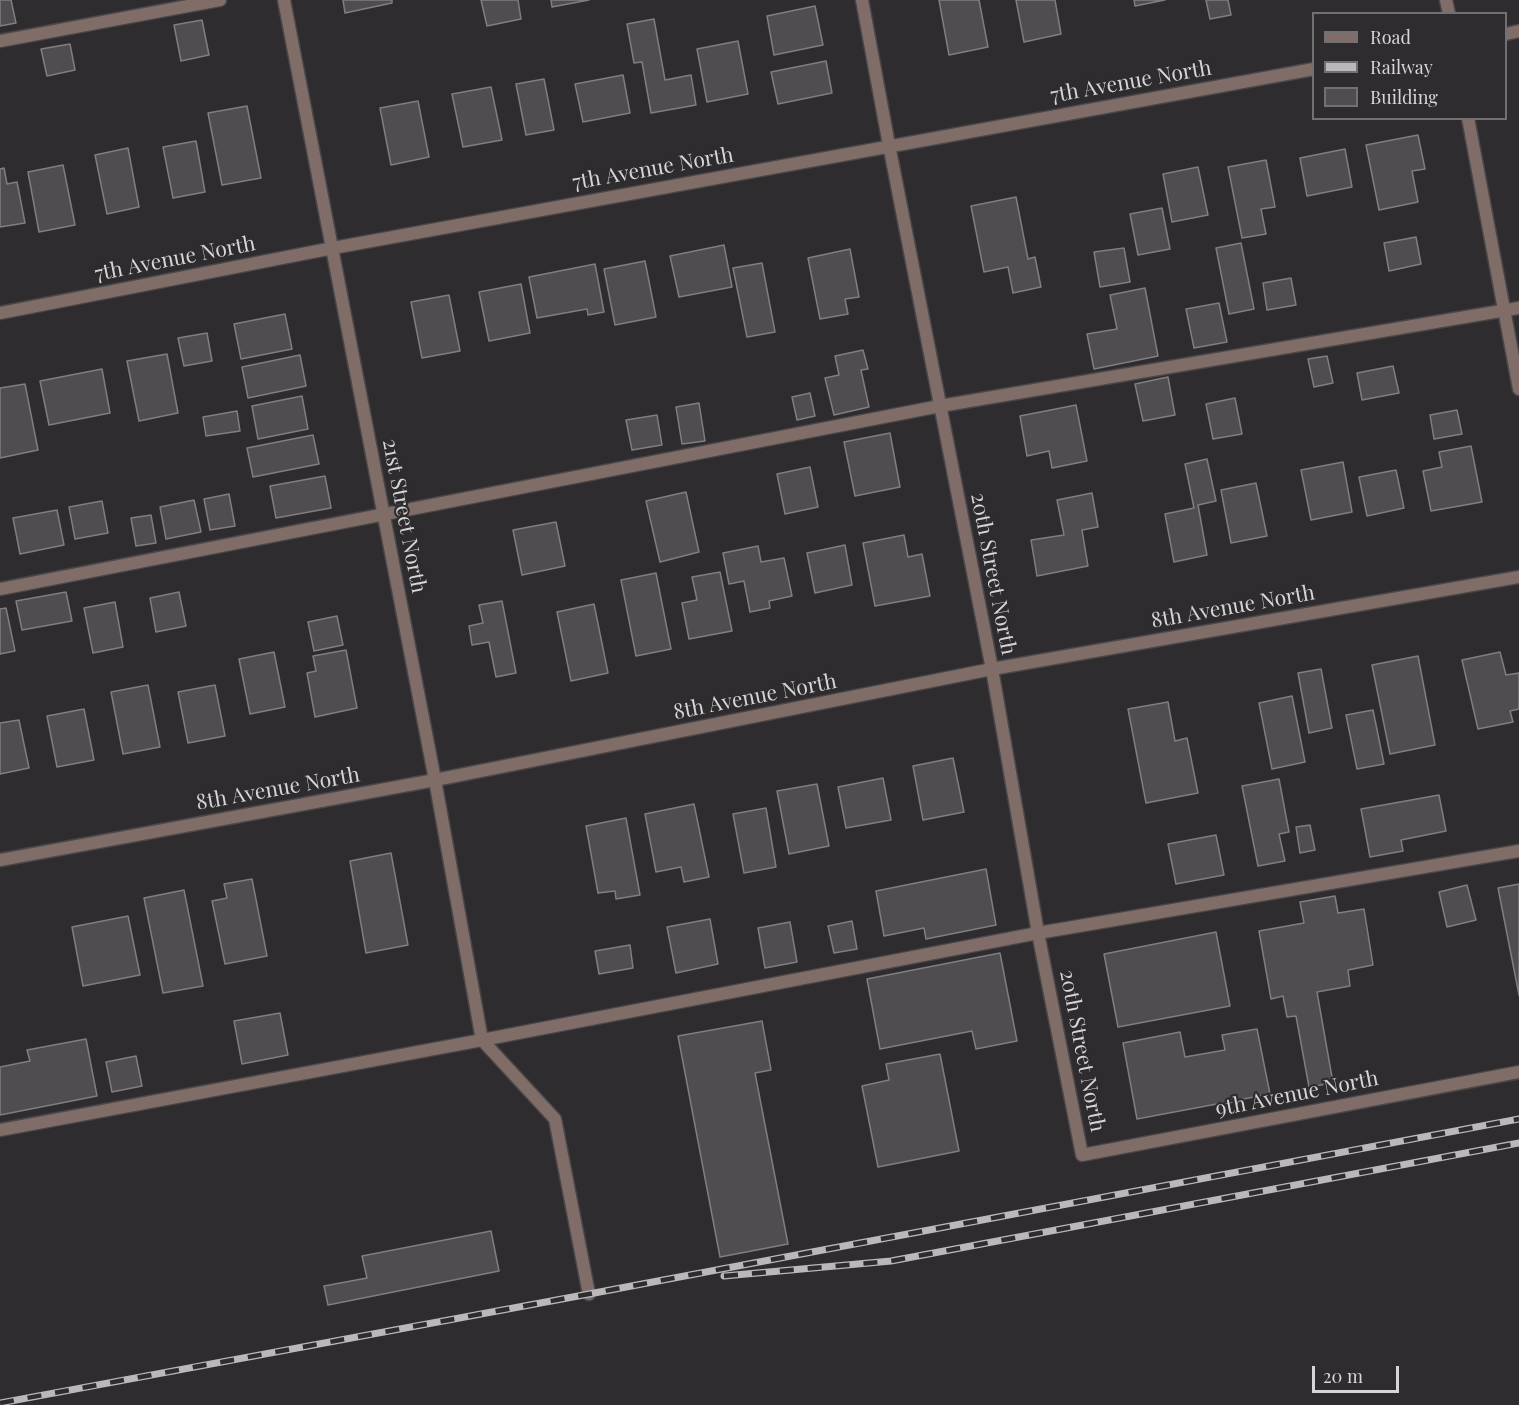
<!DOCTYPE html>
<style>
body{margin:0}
#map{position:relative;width:1519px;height:1405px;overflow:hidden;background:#2e2c2e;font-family:"Playfair Display",serif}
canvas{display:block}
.legend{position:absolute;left:1312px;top:12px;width:195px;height:108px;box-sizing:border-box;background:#2e2c2e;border:2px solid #727072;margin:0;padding:8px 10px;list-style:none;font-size:18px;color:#d7d5d7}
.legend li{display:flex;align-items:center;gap:12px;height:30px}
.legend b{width:30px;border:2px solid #727072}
.scale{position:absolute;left:1312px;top:1366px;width:87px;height:27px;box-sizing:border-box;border:3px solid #d7d5d7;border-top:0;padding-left:8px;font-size:18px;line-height:21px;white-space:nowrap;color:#d7d5d7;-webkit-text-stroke:4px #2e2c2e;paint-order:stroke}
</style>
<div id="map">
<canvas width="1519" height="1405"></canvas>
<ul class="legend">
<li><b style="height:8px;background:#816d68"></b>Road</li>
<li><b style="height:8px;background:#bab8ba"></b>Railway</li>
<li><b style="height:16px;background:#4f4d50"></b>Building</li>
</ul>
<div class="scale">20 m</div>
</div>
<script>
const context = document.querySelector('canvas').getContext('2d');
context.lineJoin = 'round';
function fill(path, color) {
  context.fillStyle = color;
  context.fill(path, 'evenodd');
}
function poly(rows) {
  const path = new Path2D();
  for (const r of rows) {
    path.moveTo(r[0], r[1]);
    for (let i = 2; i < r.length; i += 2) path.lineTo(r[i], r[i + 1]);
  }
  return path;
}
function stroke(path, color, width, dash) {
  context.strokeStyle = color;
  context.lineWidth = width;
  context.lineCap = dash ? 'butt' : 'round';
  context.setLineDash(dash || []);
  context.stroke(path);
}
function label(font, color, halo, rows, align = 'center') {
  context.font = font + ' "Playfair Display",serif';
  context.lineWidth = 4.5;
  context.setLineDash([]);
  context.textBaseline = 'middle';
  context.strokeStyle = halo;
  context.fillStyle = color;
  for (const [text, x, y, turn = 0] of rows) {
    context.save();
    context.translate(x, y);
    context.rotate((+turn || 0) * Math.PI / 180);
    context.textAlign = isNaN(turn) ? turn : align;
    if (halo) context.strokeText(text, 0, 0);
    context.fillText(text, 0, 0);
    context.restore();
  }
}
const building = poly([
 [0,0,11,0,16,23,0,26,0,0],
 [343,0,392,0,392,3,345,13,343,0],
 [481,0,518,0,521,19,487,26,481,0],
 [551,0,589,0,552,7,551,0],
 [939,0,979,0,988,47,949,55,939,0],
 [1016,0,1055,0,1061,34,1024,42,1016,0],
 [1134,0,1165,0,1135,6,1134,0],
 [1206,0,1228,0,1231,15,1210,19,1206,0],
 [815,6,823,45,774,55,767,16,815,6],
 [654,19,665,80,691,75,696,105,651,113,642,62,634,63,627,24,654,19],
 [202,20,209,55,181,61,174,25,202,20],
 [738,41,748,94,707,102,697,49,738,41],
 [70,44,75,70,47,76,41,49,70,44],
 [826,61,832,93,778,104,771,72,826,61],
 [623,75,630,113,583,122,575,84,623,75],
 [544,79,554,130,526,135,516,84,544,79],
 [491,87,502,140,463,147,452,94,491,87],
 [418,101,429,157,391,165,380,108,418,101],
 [247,106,261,178,222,185,208,113,247,106],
 [1418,135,1425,169,1412,171,1418,202,1379,210,1366,145,1418,135],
 [196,141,205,192,173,198,163,147,196,141],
 [128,148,139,207,107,214,95,155,128,148],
 [1345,149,1352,187,1307,196,1300,158,1345,149],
 [1266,160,1275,207,1261,209,1266,234,1242,238,1228,167,1266,160],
 [63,165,75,225,39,232,28,172,63,165],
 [1198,167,1208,215,1172,222,1163,174,1198,167],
 [4,168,7,184,17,182,25,223,0,227,0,169,4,168],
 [1016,197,1028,259,1035,257,1041,287,1013,293,1008,267,984,272,971,206,1016,197],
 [1162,208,1170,249,1138,255,1130,214,1162,208],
 [1416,237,1421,264,1389,271,1384,243,1416,237],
 [1241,243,1254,309,1229,314,1216,248,1241,243],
 [724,245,732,287,679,297,670,256,724,245],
 [1124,248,1130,282,1100,287,1094,252,1124,248],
 [850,249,859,297,845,299,848,314,820,319,808,258,850,249],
 [645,261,656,317,615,325,604,269,645,261],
 [762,263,775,332,747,337,733,268,762,263],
 [595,264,604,312,588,315,587,309,537,318,529,277,595,264],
 [1291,278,1296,305,1267,310,1263,283,1291,278],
 [521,284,530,333,489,341,479,292,521,284],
 [1145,288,1158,356,1094,369,1087,334,1117,329,1110,295,1145,288],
 [449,295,460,351,422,358,411,302,449,295],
 [1219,303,1227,342,1194,348,1186,309,1219,303],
 [285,314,292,349,241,359,234,324,285,314],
 [207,333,212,361,184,366,178,338,207,333],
 [863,350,868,369,861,370,869,407,834,415,825,378,839,375,835,356,863,350],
 [167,354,178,413,139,421,127,361,167,354],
 [300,355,306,386,248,398,242,367,300,355],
 [1327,356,1333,383,1314,387,1308,359,1327,356],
 [1393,366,1399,393,1362,400,1357,373,1393,366],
 [102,369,110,413,49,425,40,381,102,369],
 [1168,377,1175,415,1143,421,1135,384,1168,377],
 [25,384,38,450,0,458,0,388,25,384],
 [810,393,815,416,797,420,792,397,810,393],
 [302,396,308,429,258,439,252,406,302,396],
 [1235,398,1242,434,1213,439,1206,404,1235,398],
 [699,403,705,441,682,444,676,407,699,403],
 [1076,405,1087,461,1052,468,1049,451,1027,456,1020,416,1076,405],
 [1457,410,1462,434,1434,439,1430,415,1457,410],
 [237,411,240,431,206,436,203,417,237,411],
 [657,415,662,445,632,450,626,420,657,415],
 [890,433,900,487,855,496,844,442,890,433],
 [313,435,319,464,253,477,247,448,313,435],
 [1471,446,1482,502,1431,511,1423,471,1442,467,1439,452,1471,446],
 [1207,459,1216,501,1198,505,1207,555,1174,562,1165,514,1194,508,1185,464,1207,459],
 [1343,462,1352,512,1311,520,1301,470,1343,462],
 [810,467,818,507,785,514,777,474,810,467],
 [1396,470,1404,508,1367,516,1359,477,1396,470],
 [325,476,331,508,276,518,270,486,325,476],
 [1256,483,1267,536,1231,543,1221,490,1256,483],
 [686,492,699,552,660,562,646,501,686,492],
 [1092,493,1098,527,1082,530,1088,566,1037,576,1031,540,1064,535,1057,500,1092,493],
 [229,494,235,526,210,530,204,499,229,494],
 [194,500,201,532,166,539,160,507,194,500],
 [102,501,108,533,75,539,69,507,102,501],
 [57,510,64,545,20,554,13,518,57,510],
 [151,515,156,543,136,546,131,518,151,515],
 [556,522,565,566,522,575,513,530,556,522],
 [904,535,908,557,922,554,930,596,875,606,863,543,904,535],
 [845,545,852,585,815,593,807,553,845,545],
 [758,546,761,562,784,558,792,596,769,601,770,608,750,612,744,581,729,584,723,553,758,546],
 [720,572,732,631,689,639,682,603,697,600,692,577,720,572],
 [656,573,671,649,636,656,621,580,656,573],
 [66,592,72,621,22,630,16,601,66,592],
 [179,592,186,626,156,632,150,598,179,592],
 [502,601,516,673,496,677,489,642,472,645,469,626,483,623,479,605,502,601],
 [115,602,123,647,93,653,84,608,115,602],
 [594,604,608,673,571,681,557,612,594,604],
 [6,608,15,651,0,654,0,609,6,608],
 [337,616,343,645,314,651,308,622,337,616],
 [346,650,357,708,315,717,307,673,316,671,313,656,346,650],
 [274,652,285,707,250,714,239,659,274,652],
 [1500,652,1506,675,1519,673,1519,709,1510,711,1513,722,1478,729,1462,660,1500,652],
 [1418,656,1435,745,1390,754,1372,665,1418,656],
 [1321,669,1332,728,1309,733,1298,673,1321,669],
 [148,685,160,747,123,754,111,692,148,685],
 [215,685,225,736,188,743,178,692,215,685],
 [1292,696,1305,762,1272,769,1259,703,1292,696],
 [1168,702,1175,741,1187,738,1198,793,1146,803,1128,709,1168,702],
 [84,709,94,760,57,767,47,716,84,709],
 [1373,710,1384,764,1357,769,1346,715,1373,710],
 [19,720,29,768,0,774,0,723,19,720],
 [953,758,964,812,923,820,913,766,953,758],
 [883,778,891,820,846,828,838,787,883,778],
 [1279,779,1289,832,1279,834,1285,861,1258,866,1242,786,1279,779],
 [817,784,829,846,789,854,777,791,817,784],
 [1439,795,1446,831,1401,840,1403,851,1370,857,1361,809,1439,795],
 [694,804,709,877,684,882,681,867,656,872,645,814,694,804],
 [766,808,776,867,744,873,733,814,766,808],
 [626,818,640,895,616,899,615,891,598,893,586,826,626,818],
 [1310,825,1315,850,1300,853,1296,827,1310,825],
 [1216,835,1224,875,1176,884,1168,844,1216,835],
 [391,853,408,945,366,953,350,861,391,853],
 [986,869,996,925,926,939,924,928,884,936,876,891,986,869],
 [252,879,267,956,225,964,212,901,227,898,224,884,252,879],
 [1519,884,1519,995,1498,888,1519,884],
 [1467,885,1476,920,1447,927,1439,892,1467,885],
 [184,890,203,986,163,993,144,898,184,890],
 [1335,896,1338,913,1364,909,1373,965,1348,970,1350,986,1317,992,1333,1083,1309,1087,1296,1016,1287,1017,1283,996,1271,999,1259,931,1304,923,1300,902,1335,896],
 [128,916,140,975,83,986,72,927,128,916],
 [710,919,718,964,676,973,667,927,710,919],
 [852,921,857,949,834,953,828,926,852,921],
 [790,922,797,962,765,968,758,928,790,922],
 [1216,932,1230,1006,1118,1027,1104,954,1216,932],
 [630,945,633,968,599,974,595,951,630,945],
 [1000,953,1017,1041,976,1049,972,1031,880,1049,867,979,1000,953],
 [280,1013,288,1055,242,1064,234,1021,280,1013],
 [762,1021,771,1070,755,1073,788,1244,720,1257,678,1036,762,1021],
 [1257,1029,1270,1094,1137,1119,1123,1043,1180,1032,1185,1057,1225,1050,1222,1035,1257,1029],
 [86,1039,97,1096,0,1115,0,1067,30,1061,27,1050,86,1039],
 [940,1054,959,1151,878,1167,862,1086,889,1080,886,1064,940,1054],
 [136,1056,142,1086,112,1092,106,1062,136,1056],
 [491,1231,499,1271,328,1305,324,1286,367,1278,362,1256,491,1231]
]);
const service = poly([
 [0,41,220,0],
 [0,589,940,406,1519,308],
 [482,1040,555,1119,589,1294],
 [0,1130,482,1040,1038,933,1519,851]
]);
const minor = poly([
 [284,0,435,780,482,1040],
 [862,0,889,145,992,669,1038,933,1082,1155,1519,1072],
 [1446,0,1449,14],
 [1506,34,1519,31],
 [1468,118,1519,389],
 [0,313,333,248,1314,69]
]);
const tertiary = poly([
 [0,860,435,780,992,669,1519,577]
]);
const rail = poly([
 [724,1276,891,1261,1519,1143],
 [0,1403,589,1294,1519,1119]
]);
const streetNames = [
 ["7th Avenue North",1131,82,-10],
 ["7th Avenue North",653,169,-10],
 ["7th Avenue North",175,259,-11],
 ["21st Street North",404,516,79],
 ["20th Street North",993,574,79],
 ["8th Avenue North",1233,607,-10],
 ["8th Avenue North",755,697,-11],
 ["8th Avenue North",278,789,-10],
 ["20th Street North",1082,1051,79],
 ["9th Avenue North",1297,1094,-11]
];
fill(building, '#4f4d50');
stroke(building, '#807e81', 1.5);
stroke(service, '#494749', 15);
stroke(minor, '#494749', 15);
stroke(tertiary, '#494749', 15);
stroke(service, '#816d68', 12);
stroke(minor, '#816d68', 12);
stroke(tertiary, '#816d68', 12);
stroke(rail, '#bab8ba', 7);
stroke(rail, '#2e2c2e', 4.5, [14]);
label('21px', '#d7d5d7', '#2e2c2e', streetNames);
</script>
